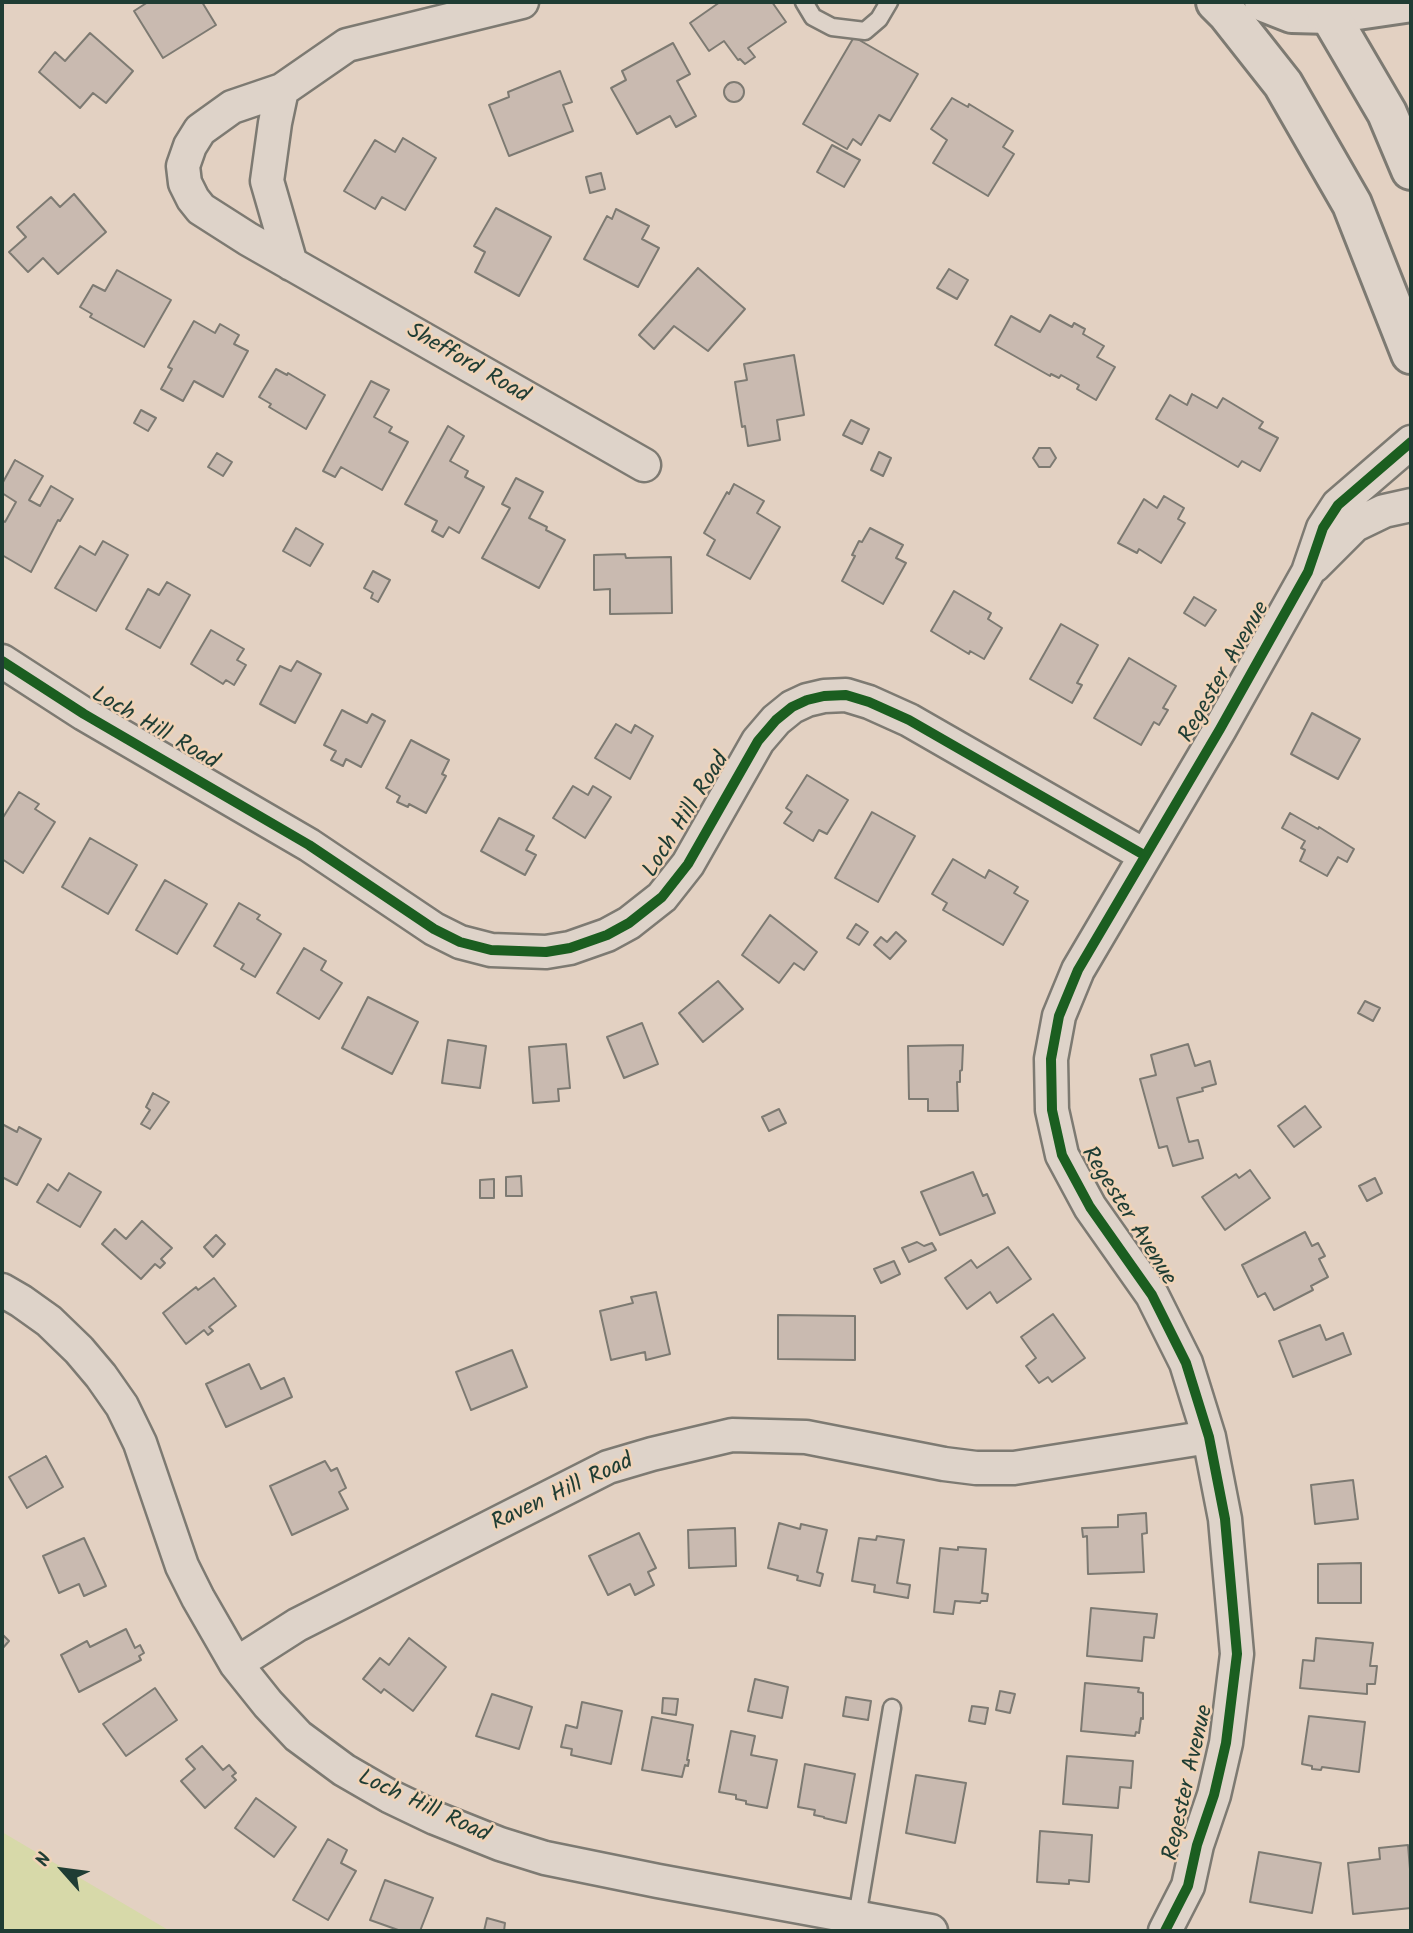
<!DOCTYPE html>
<style>
body{margin:0}
#map{position:relative;width:1413px;height:1933px;overflow:hidden;background:#e3d1c2;font-family:Kalam,sans-serif}
canvas{display:block}
.frame{position:absolute;inset:0;border:4px solid #1f3d34;pointer-events:none}
.north{position:absolute;left:28px;top:1835px;width:70px;height:70px;-webkit-text-stroke:5px #f0d3b7;paint-order:stroke;rotate:298deg;font-size:19px;font-weight:700;line-height:28px;text-align:center;color:#1f3d34}
.north::after{content:'';display:block;margin:auto;width:24px;height:32px;background:#1f3d34;clip-path:polygon(50% 0,100% 100%,50% 72%,0 100%)}
</style>
<div id="map">
<canvas width="1413" height="1933"></canvas>
<div class="frame"></div>
<div class="north">N</div>
</div>
<script>
const context = document.querySelector('canvas').getContext('2d');
context.lineJoin = 'round';
function fill(path, color) {
  context.fillStyle = color;
  context.fill(path, 'evenodd');
}
function poly(rows) {
  const path = new Path2D();
  for (const r of rows) {
    if (r.length === 3) {
      path.moveTo(r[0] + r[2], r[1]);
      path.arc(r[0], r[1], r[2], 0, 2 * Math.PI);
      continue;
    }
    path.moveTo(r[0], r[1]);
    for (let i = 2; i < r.length; i += 2) path.lineTo(r[i], r[i + 1]);
  }
  return path;
}
function stroke(path, color, width, dash) {
  context.strokeStyle = color;
  context.lineWidth = width;
  context.lineCap = dash ? 'butt' : 'round';
  context.setLineDash(dash || []);
  context.stroke(path);
}
function label(font, color, halo, rows, align = 'center') {
  context.font = font + ' Kalam,sans-serif';
  context.lineWidth = 5;
  context.setLineDash([]);
  context.textBaseline = 'middle';
  context.strokeStyle = halo;
  context.fillStyle = color;
  for (const [text, x, y, turn = 0] of rows) {
    context.save();
    context.translate(x, y);
    context.rotate((+turn || 0) * Math.PI / 180);
    context.textAlign = isNaN(turn) ? turn : align;
    if (halo) context.strokeText(text, 0, 0);
    context.fillText(text, 0, 0);
    context.restore();
  }
}
const green = poly([
 [2,1832,170,1931,2,1931]
]);
const building = poly([
 [148,2,202,2,216,25,163,58,134,11,148,2],
 [720,2,772,2,786,22,748,48,755,57,745,64,740,59,738,60,724,41,709,51,690,23,720,2],
 [90,33,133,71,106,103,93,93,80,108,39,72,55,52,65,61,90,33],
 [854,37,918,74,890,121,879,115,861,145,853,139,847,149,803,124,854,37],
 [673,43,690,74,677,81,696,116,676,127,670,116,637,134,611,88,626,80,622,71,673,43],
 [560,71,572,102,563,105,573,131,509,156,489,105,509,97,508,92,560,71],
 [734,92,10],
 [952,98,968,107,969,104,1013,131,1003,147,1014,154,988,196,933,163,947,140,931,129,952,98],
 [403,138,436,158,405,210,382,197,375,209,344,191,375,140,395,152,403,138],
 [832,145,860,160,844,187,817,172,832,145],
 [601,173,605,189,590,193,586,177,601,173],
 [74,194,106,232,58,274,43,258,28,272,9,252,26,237,17,227,51,197,60,207,74,194],
 [496,208,551,237,519,296,475,272,485,252,474,246,496,208],
 [616,209,649,226,642,239,659,248,638,287,584,259,607,216,612,219,616,209],
 [698,268,745,309,708,351,674,326,654,349,639,335,698,268],
 [949,269,968,280,957,299,937,288,949,269],
 [117,270,171,300,144,347,90,317,92,314,80,307,93,285,105,291,117,270],
 [1050,315,1072,327,1074,323,1085,329,1083,334,1104,346,1097,357,1115,367,1096,400,1077,389,1079,385,1061,375,1059,378,1051,374,1050,376,995,345,1011,316,1040,332,1050,315],
 [194,321,215,333,220,324,239,335,234,344,248,351,223,397,194,381,183,401,161,389,172,369,168,367,194,321],
 [794,355,804,415,777,420,780,440,748,446,745,426,742,427,735,382,747,380,744,364,794,355],
 [276,369,287,375,288,373,325,395,306,429,269,407,271,404,259,397,276,369],
 [371,381,389,390,374,417,392,427,389,432,408,442,382,490,341,467,335,477,323,471,371,381],
 [1192,394,1217,408,1223,398,1263,422,1259,428,1278,438,1260,471,1242,461,1238,467,1156,419,1170,395,1187,405,1192,394],
 [141,410,156,418,148,431,134,423,141,410],
 [851,420,869,429,862,444,843,435,851,420],
 [448,426,464,436,450,461,468,471,465,477,484,487,459,533,449,527,443,537,432,531,437,521,405,504,448,426],
 [1039,448,1050,448,1056,458,1050,467,1039,467,1033,458,1039,448],
 [879,452,891,458,883,476,871,470,879,452],
 [217,453,232,462,223,476,208,467,217,453],
 [15,460,43,476,29,500,40,506,51,486,73,499,60,521,58,520,31,572,2,555,2,520,5,522,16,502,2,493,2,484,15,460],
 [516,478,543,492,529,518,547,527,546,530,565,540,539,588,482,558,510,508,502,504,516,478],
 [734,484,764,501,757,513,780,527,750,579,707,555,715,540,704,533,727,492,729,494,734,484],
 [1164,496,1184,508,1178,519,1185,523,1161,563,1139,549,1137,553,1118,543,1144,499,1157,508,1164,496],
 [296,528,323,544,310,566,283,551,296,528],
 [870,528,903,545,896,558,906,563,883,604,842,581,855,556,852,555,859,541,862,542,870,528],
 [103,541,128,555,96,611,55,588,80,546,95,555,103,541],
 [625,554,626,558,671,557,672,613,610,614,610,589,594,590,594,555,625,554],
 [373,571,390,580,378,602,371,598,373,593,364,588,373,571],
 [167,582,190,595,160,648,126,629,148,589,159,595,167,582],
 [954,591,991,613,988,619,1002,628,984,659,970,651,969,654,931,631,954,591],
 [1194,597,1216,610,1205,626,1184,613,1194,597],
 [1061,624,1098,645,1077,683,1082,685,1072,703,1030,679,1061,624],
 [211,630,244,649,237,660,246,665,234,685,226,680,223,684,191,664,211,630],
 [1129,658,1176,686,1163,708,1168,710,1159,725,1154,722,1141,745,1094,718,1129,658],
 [297,661,321,674,295,723,260,704,280,666,291,671,297,661],
 [342,710,367,723,372,714,385,721,361,767,346,759,343,766,331,760,336,751,324,745,342,710],
 [1312,713,1360,739,1338,779,1291,754,1312,713],
 [616,724,631,733,635,725,653,736,630,779,595,758,616,724],
 [411,740,449,760,442,774,446,776,426,813,409,804,408,807,397,802,400,796,386,788,411,740],
 [807,775,848,800,827,834,819,830,813,841,784,823,792,812,786,808,807,775],
 [573,786,588,795,593,786,611,797,585,838,553,818,573,786],
 [19,792,39,804,35,809,55,822,23,873,2,859,2,819,19,792],
 [872,812,915,836,878,902,835,878,872,812],
 [1290,813,1318,829,1319,827,1354,849,1347,862,1338,857,1327,876,1300,861,1305,850,1301,848,1305,841,1282,828,1290,813],
 [499,818,534,836,526,850,536,855,525,875,481,851,499,818],
 [90,838,137,865,108,914,62,887,90,838],
 [953,859,985,878,989,870,1018,887,1014,893,1028,901,1003,945,943,910,947,903,932,894,953,859],
 [165,880,207,904,177,954,136,930,165,880],
 [239,903,260,915,257,919,281,934,255,977,241,969,244,964,214,946,239,903],
 [770,915,817,952,804,970,794,963,779,983,742,955,770,915],
 [856,924,868,932,859,945,847,938,856,924],
 [896,932,906,941,890,959,874,945,881,937,887,942,896,932],
 [304,948,326,961,321,970,342,983,319,1019,277,993,304,948],
 [718,981,743,1009,703,1042,679,1013,718,981],
 [368,997,418,1022,392,1074,342,1048,368,997],
 [1365,1001,1380,1008,1373,1021,1358,1013,1365,1001],
 [642,1023,658,1064,624,1078,607,1037,642,1023],
 [448,1040,486,1046,480,1088,442,1083,448,1040],
 [566,1044,570,1088,558,1089,559,1101,533,1103,529,1047,566,1044],
 [1188,1044,1195,1066,1210,1061,1216,1084,1202,1088,1203,1091,1177,1098,1189,1142,1198,1140,1203,1158,1173,1166,1167,1146,1159,1148,1140,1079,1156,1075,1151,1055,1188,1044],
 [963,1045,962,1070,960,1071,960,1082,957,1082,958,1111,928,1111,928,1099,909,1099,908,1046,963,1045],
 [153,1093,169,1102,150,1129,141,1124,150,1110,146,1107,153,1093],
 [1305,1106,1321,1127,1294,1147,1278,1126,1305,1106],
 [779,1109,786,1123,769,1131,762,1117,779,1109],
 [2,1124,17,1132,19,1127,41,1139,17,1185,2,1177,2,1124],
 [1250,1170,1270,1198,1225,1230,1202,1197,1236,1174,1239,1178,1250,1170],
 [973,1172,983,1196,987,1194,995,1213,940,1235,921,1192,973,1172],
 [69,1173,101,1192,80,1227,37,1202,48,1184,58,1191,69,1173],
 [521,1176,522,1196,506,1196,506,1177,521,1176],
 [1375,1178,1382,1193,1367,1201,1359,1186,1375,1178],
 [494,1179,494,1198,480,1198,480,1180,494,1179],
 [142,1221,172,1248,161,1259,165,1263,160,1268,155,1264,141,1279,102,1244,115,1229,126,1239,142,1221],
 [1305,1232,1312,1246,1318,1243,1325,1256,1319,1259,1328,1277,1311,1286,1313,1290,1274,1310,1265,1293,1258,1297,1242,1265,1305,1232],
 [216,1235,225,1244,213,1257,204,1247,216,1235],
 [917,1242,924,1246,932,1243,936,1250,909,1262,902,1248,917,1242],
 [1008,1247,1031,1279,997,1303,990,1292,967,1309,945,1278,971,1260,977,1268,1008,1247],
 [894,1261,900,1274,881,1283,874,1269,894,1261],
 [214,1278,236,1306,209,1327,213,1331,208,1335,204,1330,186,1344,163,1313,196,1287,198,1290,214,1278],
 [656,1292,670,1354,646,1360,645,1352,611,1360,600,1311,633,1303,631,1297,656,1292],
 [1053,1314,1085,1358,1052,1382,1048,1377,1039,1383,1026,1366,1036,1358,1021,1337,1053,1314],
 [778,1315,855,1316,855,1360,778,1359,778,1315],
 [1320,1325,1326,1340,1343,1333,1351,1354,1293,1377,1279,1341,1320,1325],
 [512,1350,527,1387,471,1410,456,1372,512,1350],
 [249,1364,261,1389,284,1378,292,1397,226,1427,206,1384,249,1364],
 [46,1456,63,1487,27,1508,9,1477,46,1456],
 [325,1461,331,1471,337,1468,346,1488,339,1492,348,1509,292,1535,270,1486,325,1461],
 [1353,1480,1358,1519,1315,1524,1311,1485,1353,1480],
 [1146,1513,1147,1533,1142,1534,1144,1572,1088,1574,1087,1536,1083,1537,1082,1528,1118,1527,1118,1515,1146,1513],
 [779,1523,800,1529,801,1524,827,1530,817,1572,823,1574,820,1586,797,1580,798,1576,768,1568,779,1523],
 [735,1528,736,1566,689,1568,688,1530,735,1528],
 [639,1533,656,1568,648,1572,654,1585,635,1595,630,1584,608,1595,589,1556,639,1533],
 [877,1536,904,1540,897,1583,910,1585,908,1598,874,1592,875,1585,852,1581,859,1538,876,1540,877,1536],
 [84,1538,106,1586,84,1596,79,1584,59,1593,43,1556,84,1538],
 [958,1547,986,1549,982,1593,988,1594,987,1601,981,1601,980,1603,955,1601,953,1614,934,1612,940,1548,958,1550,958,1547],
 [1361,1563,1361,1603,1318,1603,1318,1564,1361,1563],
 [1091,1608,1157,1614,1154,1638,1144,1637,1142,1661,1087,1656,1091,1608],
 [126,1629,135,1648,140,1645,144,1653,139,1656,141,1660,79,1692,61,1655,87,1641,90,1647,126,1629],
 [2,1634,9,1641,2,1649,2,1634],
 [409,1638,446,1667,413,1711,384,1689,381,1693,363,1679,380,1658,389,1665,409,1638],
 [1316,1638,1373,1643,1370,1666,1377,1666,1375,1684,1367,1684,1367,1694,1300,1688,1303,1660,1314,1661,1316,1638],
 [755,1679,788,1687,782,1718,748,1711,755,1679],
 [1085,1683,1139,1688,1138,1692,1143,1693,1143,1719,1141,1718,1139,1733,1136,1732,1135,1736,1081,1731,1085,1683],
 [155,1688,177,1720,126,1756,103,1724,155,1688],
 [1000,1691,1015,1694,1010,1713,996,1710,1000,1691],
 [492,1694,532,1707,519,1749,476,1736,492,1694],
 [846,1697,871,1701,868,1720,843,1716,846,1697],
 [663,1698,678,1699,676,1715,662,1713,663,1698],
 [582,1702,622,1711,611,1764,571,1755,572,1749,561,1747,566,1725,577,1728,582,1702],
 [972,1706,988,1708,985,1724,969,1721,972,1706],
 [1309,1716,1365,1722,1359,1772,1322,1767,1321,1770,1312,1769,1312,1766,1302,1764,1309,1716],
 [652,1717,693,1725,687,1760,689,1760,688,1766,685,1765,682,1777,642,1770,652,1717],
 [731,1731,755,1736,751,1755,777,1760,767,1808,746,1804,746,1801,736,1799,736,1795,719,1792,731,1731],
 [202,1746,223,1770,229,1765,236,1773,232,1776,236,1780,205,1808,181,1781,195,1769,186,1759,202,1746],
 [1067,1756,1133,1761,1131,1788,1120,1787,1118,1808,1063,1804,1067,1756],
 [805,1764,855,1774,846,1823,824,1818,824,1817,814,1815,815,1810,798,1807,805,1764],
 [916,1775,966,1783,955,1843,906,1833,916,1775],
 [256,1798,296,1827,274,1857,235,1828,256,1798],
 [1040,1831,1092,1835,1089,1882,1069,1880,1069,1884,1037,1882,1040,1831],
 [328,1839,347,1850,341,1863,356,1871,328,1920,293,1900,328,1839],
 [1408,1845,1411,1881,1411,1908,1353,1914,1348,1863,1380,1859,1379,1848,1408,1845],
 [1259,1852,1321,1863,1312,1913,1250,1902,1259,1852],
 [385,1880,433,1898,420,1931,401,1931,370,1920,385,1880],
 [487,1918,505,1923,504,1931,484,1931,487,1918]
]);
const lane = poly([
 [804,2,813,17,832,27,865,31,879,19,889,2],
 [857,1917,892,1708]
]);
const street = poly([
 [522,2,347,45,282,90,232,107,200,130,190,146,183,166,185,183,193,199,201,209,248,239,644,465],
 [282,90,275,123,267,181,291,264],
 [1314,566,1355,525,1384,511,1411,505],
 [2,661,84,714,309,845,434,929,460,942,491,950,546,952,570,948,607,935,629,923,662,897,688,864,758,741,776,720,792,707,807,700,824,696,846,695,869,702,909,720,1144,855],
 [2,1290,21,1301,49,1321,79,1350,101,1376,122,1406,140,1443,182,1566,198,1598,236,1664,268,1704,298,1736,344,1770,389,1796,435,1818,500,1844,545,1858,658,1881,931,1931],
 [236,1664,297,1625,608,1467,652,1454,732,1435,806,1437,944,1464,976,1468,1014,1468,1209,1437],
 [1165,1931,1188,1886,1197,1845,1214,1795,1226,1743,1237,1654,1225,1519,1209,1437,1186,1363,1152,1295,1090,1207,1062,1155,1052,1110,1051,1059,1059,1016,1078,970,1220,729,1308,572,1323,528,1338,505,1411,442]
]);
const secondary = poly([
 [1264,2,1292,13,1330,14,1411,2]
]);
const primary = poly([
 [1216,2,1227,13,1283,84,1352,204,1411,354],
 [1322,2,1387,113,1411,170]
]);
const cycleway = poly([
 [2,661,84,714,309,845,434,929,460,942,491,950,546,952,570,948,607,935,629,923,662,897,688,864,758,741,776,720,792,707,807,700,824,696,846,695,869,702,909,720,1144,855],
 [1165,1931,1188,1886,1197,1845,1214,1795,1226,1743,1237,1654,1225,1519,1209,1437,1186,1363,1152,1295,1090,1207,1062,1155,1052,1110,1051,1059,1059,1016,1078,970,1220,729,1308,572,1323,528,1338,505,1411,442]
]);
const streetNames = [
 ["Shefford Road",467,365,30],
 ["Regester Avenue",1226,673,-60],
 ["Loch Hill Road",154,730,30],
 ["Loch Hill Road",688,816,-58],
 ["Regester Avenue",1127,1217,58],
 ["Raven Hill Road",563,1494,-25],
 ["Regester Avenue",1190,1783,-77],
 ["Loch Hill Road",423,1808,25]
];
fill(green, '#d7d9a9');
fill(building, '#c9bab0');
stroke(building, '#7d7a72', 2);
stroke(lane, '#7d7a72', 21);
stroke(street, '#7d7a72', 37);
stroke(secondary, '#7d7a72', 44);
stroke(primary, '#7d7a72', 44);
stroke(lane, '#ded3c9', 16);
stroke(street, '#ded3c9', 32);
stroke(secondary, '#ded3c9', 38);
stroke(primary, '#ded3c9', 38);
stroke(cycleway, '#1b5e20', 10);
label('23px', '#1f3d34', '#f0d3b7', streetNames);
</script>
